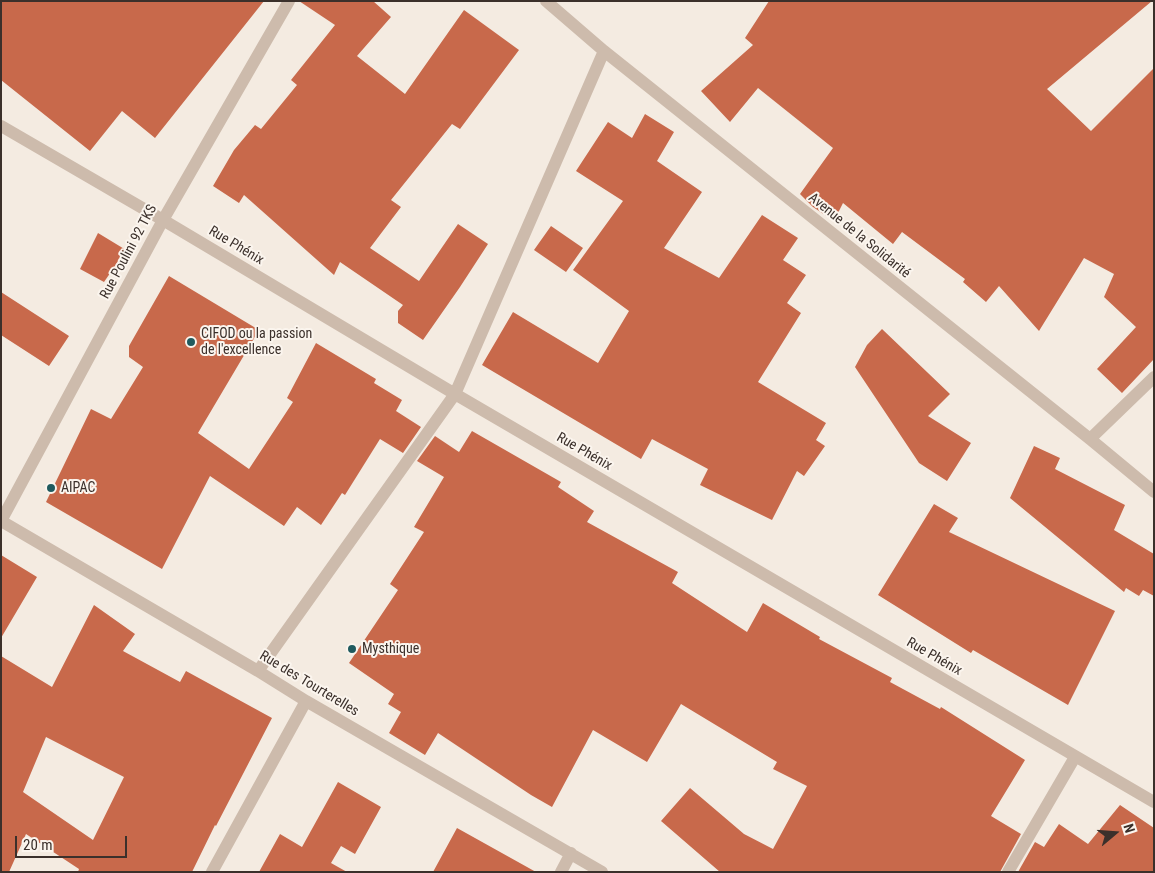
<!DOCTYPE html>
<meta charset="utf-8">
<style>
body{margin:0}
#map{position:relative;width:1155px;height:873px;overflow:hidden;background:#f4ebe1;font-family:"Roboto Condensed",sans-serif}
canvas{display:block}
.frame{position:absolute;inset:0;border:2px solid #3b302b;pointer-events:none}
.north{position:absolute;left:1090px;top:808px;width:50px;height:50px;-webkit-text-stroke:4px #fbf5ee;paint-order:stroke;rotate:72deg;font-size:14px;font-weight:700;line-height:20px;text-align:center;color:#3b302b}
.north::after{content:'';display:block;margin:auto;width:18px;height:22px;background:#3b302b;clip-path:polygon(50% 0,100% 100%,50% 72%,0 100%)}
.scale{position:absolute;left:15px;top:836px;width:112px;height:22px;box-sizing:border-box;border:2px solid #3b302b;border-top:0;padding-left:6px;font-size:15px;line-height:18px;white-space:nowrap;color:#3b302b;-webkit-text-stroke:4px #fbf5ee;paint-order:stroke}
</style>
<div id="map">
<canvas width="1155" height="873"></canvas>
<div class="frame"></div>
<div class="north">N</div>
<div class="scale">20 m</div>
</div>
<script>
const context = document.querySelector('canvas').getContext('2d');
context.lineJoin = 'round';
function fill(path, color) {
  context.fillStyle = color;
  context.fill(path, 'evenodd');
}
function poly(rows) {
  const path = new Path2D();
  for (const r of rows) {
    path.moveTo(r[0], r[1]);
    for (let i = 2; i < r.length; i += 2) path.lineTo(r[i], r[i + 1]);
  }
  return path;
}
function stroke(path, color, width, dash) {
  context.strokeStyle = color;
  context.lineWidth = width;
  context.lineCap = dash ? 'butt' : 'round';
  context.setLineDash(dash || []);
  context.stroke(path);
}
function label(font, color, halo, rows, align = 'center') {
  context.font = font + ' "Roboto Condensed",sans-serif';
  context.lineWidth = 4;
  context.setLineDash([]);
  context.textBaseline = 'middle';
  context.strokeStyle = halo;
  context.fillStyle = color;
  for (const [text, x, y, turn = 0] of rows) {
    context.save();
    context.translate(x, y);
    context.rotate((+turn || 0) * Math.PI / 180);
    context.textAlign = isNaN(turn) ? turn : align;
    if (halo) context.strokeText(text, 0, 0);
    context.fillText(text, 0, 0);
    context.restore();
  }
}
const building = poly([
 [1,1,264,1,155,138,122,111,90,151,1,80],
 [299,1,373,1,391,17,357,56,405,94,464,10,519,50,460,129,452,124,391,200,401,207,370,248,419,281,458,224,488,244,460,287,423,340,398,323,398,311,403,305,340,262,334,275,244,195,239,203,213,186,234,150,255,125,261,129,297,85,291,80,335,25],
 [769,1,1152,1,1047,89,1091,131,1154,68,1154,359,1122,393,1097,369,1136,327,1104,297,1114,274,1084,258,1039,331,999,286,986,302,963,282,965,279,902,232,893,244,843,203,834,221,813,207,800,194,833,148,758,88,730,122,701,91,753,45,745,38],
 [645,114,674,132,657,161,702,192,664,248,719,278,762,215,798,238,783,260,806,275,787,303,801,313,758,382,826,423,816,440,825,446,804,476,797,471,772,520,700,485,708,469,652,439,641,459,482,365,513,312,598,363,629,311,573,270,623,201,576,171,608,122,632,138],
 [551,226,583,248,566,272,534,250],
 [98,233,126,250,104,282,80,269],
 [169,276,259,330,198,433,249,469,293,402,287,398,316,343,376,379,374,383,402,400,396,411,421,427,403,453,380,439,345,495,342,493,321,525,297,507,284,526,210,476,162,569,46,502,91,409,111,419,143,367,129,357,129,346],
 [1,292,69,336,49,366,1,335],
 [882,329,950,394,928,416,971,443,947,481,919,463,855,367,867,345],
 [472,431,561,482,558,487,594,511,587,522,678,572,672,583,747,632,763,603,820,637,819,639,892,678,890,682,940,709,941,707,1025,760,991,816,1021,834,1000,872,720,872,661,821,690,788,744,834,773,849,807,786,773,769,777,762,681,704,647,762,593,730,552,807,531,795,438,733,425,755,389,733,401,712,388,704,394,694,349,663,398,590,390,584,424,532,414,527,444,477,417,461,435,436,459,452],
 [1034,446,1060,458,1055,469,1125,505,1114,530,1154,554,1154,596,1143,590,1139,596,1126,588,1124,592,1010,498],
 [934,504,958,518,949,532,1115,611,1068,705,973,650,971,653,878,595],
 [1,555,37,577,1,638],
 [94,605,135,634,123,651,180,682,186,671,272,718,216,826,215,825,192,872,78,872,79,869,26,834,9,872,1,872,1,656,52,687],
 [46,737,124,777,93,840,23,792],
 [338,782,381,807,355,854,341,846,331,863,347,872,259,872,280,834,302,847],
 [1120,805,1154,828,1154,872,1018,872,1035,842,1044,847,1059,824,1088,844],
 [457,828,536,872,433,872]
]);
const street = poly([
 [546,1,604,51,1090,439,1154,492],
 [1,126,163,220,455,394,1154,802],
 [1090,439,1154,377],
 [1,521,258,671,306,701,602,872],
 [1,521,163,220,289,1],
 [258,671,455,394,604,51],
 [212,872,306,701],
 [561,872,571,853],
 [1008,872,1075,757]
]);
const markers = [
 [191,342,5,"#1f5a5e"],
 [51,488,5,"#1f5a5e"],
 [352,649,5,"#1f5a5e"]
];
const streetNames = [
 ["Avenue de la Solidarité",859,236,39],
 ["Rue Phénix",236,246,31],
 ["Rue Poulini 92 TKS",129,252,-62],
 ["Rue Phénix",584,452,30],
 ["Rue Phénix",934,657,30],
 ["Rue des Tourterelles",309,684,31]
];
const poiNames = [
 ["CIFOD ou la passion",201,334],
 ["de l'excellence",201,350],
 ["AIPAC",61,488],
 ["Mysthique",362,649]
];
fill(building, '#c8694b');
stroke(street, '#cdbbac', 12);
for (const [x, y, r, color] of markers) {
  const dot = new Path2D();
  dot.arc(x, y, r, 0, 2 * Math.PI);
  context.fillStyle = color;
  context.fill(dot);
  stroke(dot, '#fbf5ee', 2);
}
label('14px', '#3b302b', '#fbf5ee', streetNames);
label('14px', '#3b302b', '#fbf5ee', poiNames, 'left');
</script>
